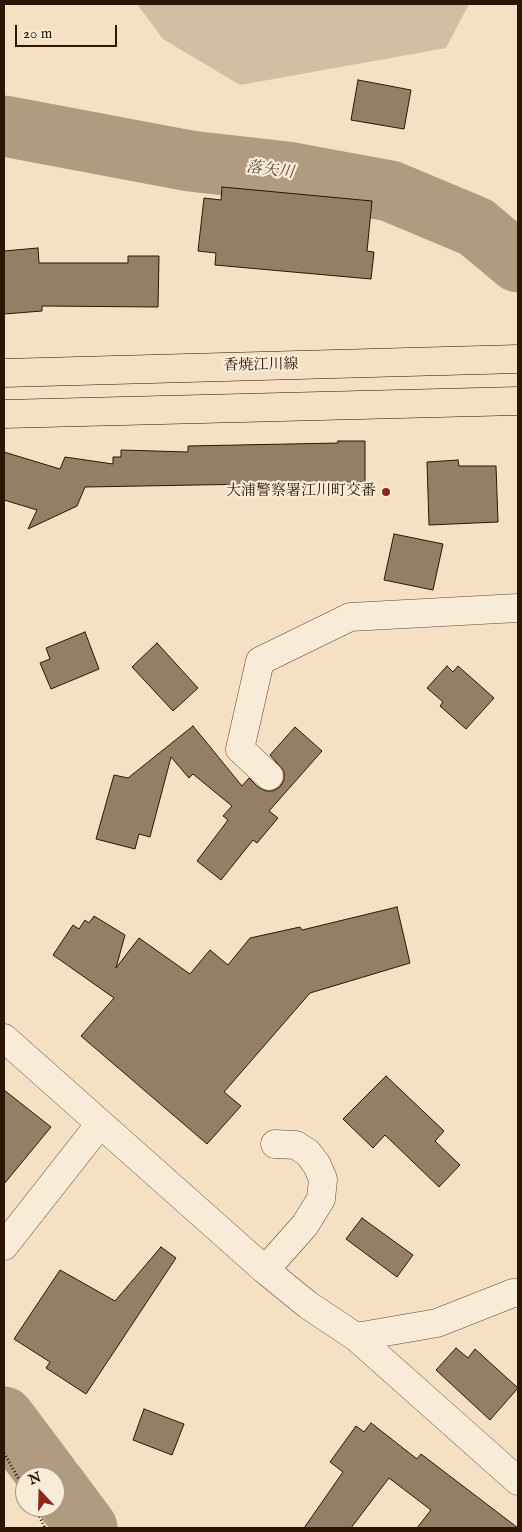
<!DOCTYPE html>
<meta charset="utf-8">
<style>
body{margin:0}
#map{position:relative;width:522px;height:1532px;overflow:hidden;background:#f5e0c3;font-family:"IM FELL English",serif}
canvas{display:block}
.frame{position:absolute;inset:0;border:5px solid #2a1602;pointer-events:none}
.north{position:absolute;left:15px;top:1467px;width:50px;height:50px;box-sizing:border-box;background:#f8ebd8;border:1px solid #a69682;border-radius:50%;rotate:339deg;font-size:14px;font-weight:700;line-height:20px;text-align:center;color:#2a1602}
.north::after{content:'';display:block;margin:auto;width:18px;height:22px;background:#8f2418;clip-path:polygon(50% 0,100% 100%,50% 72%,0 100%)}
.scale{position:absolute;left:15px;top:25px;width:102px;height:22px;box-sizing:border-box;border:2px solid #2a1602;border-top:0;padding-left:6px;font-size:15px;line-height:18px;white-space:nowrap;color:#2a1602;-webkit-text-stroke:4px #f8ebd8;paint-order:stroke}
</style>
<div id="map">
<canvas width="522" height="1532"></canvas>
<div class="frame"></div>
<div class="north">N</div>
<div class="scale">20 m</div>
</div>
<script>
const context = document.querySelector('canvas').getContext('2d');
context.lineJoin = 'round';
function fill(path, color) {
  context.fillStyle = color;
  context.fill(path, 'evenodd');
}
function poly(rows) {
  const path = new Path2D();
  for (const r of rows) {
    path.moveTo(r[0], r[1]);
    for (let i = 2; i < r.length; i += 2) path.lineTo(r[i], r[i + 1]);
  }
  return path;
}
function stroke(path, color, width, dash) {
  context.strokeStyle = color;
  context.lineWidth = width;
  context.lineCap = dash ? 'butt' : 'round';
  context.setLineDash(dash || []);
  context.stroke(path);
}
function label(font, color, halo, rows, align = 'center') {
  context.font = font + ' "IM FELL English","Noto Serif JP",serif';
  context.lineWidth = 4.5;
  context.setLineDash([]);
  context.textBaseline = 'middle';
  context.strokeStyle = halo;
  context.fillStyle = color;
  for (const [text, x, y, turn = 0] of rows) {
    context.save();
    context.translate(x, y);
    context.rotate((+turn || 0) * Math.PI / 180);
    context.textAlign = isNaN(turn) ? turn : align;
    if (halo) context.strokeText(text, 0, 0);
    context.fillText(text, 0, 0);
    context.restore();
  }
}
const green = poly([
 [137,4,469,4,446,48,240,85,163,39]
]);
const river = poly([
 [4,126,190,161,287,172,390,191,476,227,518,262],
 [4,1417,49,1477],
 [55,1485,87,1528]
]);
const building = poly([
 [358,80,411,90,404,129,351,120,358,80],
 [222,187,372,201,367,251,374,252,371,279,215,265,216,253,198,251,204,198,221,200,222,187],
 [38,248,39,263,128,263,128,256,159,256,158,307,42,306,42,311,4,314,4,251,38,248],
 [338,441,365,441,365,482,85,487,77,506,28,529,37,510,4,500,4,452,60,469,65,457,113,464,113,457,121,457,121,450,188,452,188,446,338,443,338,441],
 [458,460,459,466,496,466,498,522,429,525,427,462,458,460],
 [394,534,443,544,433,590,384,580,394,534],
 [85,632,99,669,51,689,40,663,50,659,46,648,85,632],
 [157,643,198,688,173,711,132,667,157,643],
 [447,666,453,672,458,666,494,698,466,729,440,706,443,702,427,688,447,666],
 [193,726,242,786,249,778,258,787,266,791,273,791,280,787,284,780,284,771,270,755,295,727,322,751,269,811,278,818,257,843,253,840,221,880,197,861,228,820,223,816,232,806,193,774,189,778,171,757,150,837,139,834,135,849,96,839,114,775,128,778,193,726],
 [397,907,410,963,310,993,224,1092,241,1106,207,1144,81,1036,114,998,53,955,73,925,79,929,85,920,89,923,94,916,125,935,116,968,139,938,190,974,210,950,228,965,250,938,300,927,302,930,397,907],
 [386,1076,444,1131,435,1141,460,1165,439,1187,385,1135,373,1148,343,1119,386,1076],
 [4,1090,51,1127,4,1184,4,1090],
 [362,1218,413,1255,397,1277,346,1239,362,1218],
 [161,1247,176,1258,86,1394,46,1368,50,1362,14,1339,60,1270,115,1301,161,1247],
 [456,1348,468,1358,475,1349,518,1388,490,1420,436,1370,456,1348],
 [144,1409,184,1424,172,1455,133,1440,144,1409],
 [371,1423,417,1459,421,1454,518,1528,417,1528,431,1510,389,1478,351,1528,304,1528,343,1472,330,1462,356,1426,364,1432,371,1423]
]);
const path = poly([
 [4,1453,25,1490],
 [35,1507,45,1528]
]);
const minor = poly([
 [269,776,240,749,260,661,350,617,518,608],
 [4,1038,265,1270,308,1305,356,1337,437,1323,513,1293,518,1293],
 [4,1246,100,1124],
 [265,1270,305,1225,321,1199,323,1179,317,1165,308,1153,296,1145,275,1144],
 [356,1337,518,1481]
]);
const major = poly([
 [4,373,518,359],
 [4,414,518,401]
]);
const markers = [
 [386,492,5,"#8f2418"]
];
const streetNames = [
 ["香焼江川線",261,366,-1]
];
const poiNames = [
 ["大浦警察署江川町交番",376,492]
];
const waterNames = [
 ["落矢川",270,171,7]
];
fill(green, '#d2bea2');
stroke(river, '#b09b81', 61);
fill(building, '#947f66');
stroke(building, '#2a1602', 1);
stroke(minor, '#5d4832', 29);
stroke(major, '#2a1602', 29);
stroke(path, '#2a1602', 3, [1, 2.5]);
stroke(minor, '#f8ebd8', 28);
stroke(major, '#f5e0c3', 28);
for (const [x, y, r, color] of markers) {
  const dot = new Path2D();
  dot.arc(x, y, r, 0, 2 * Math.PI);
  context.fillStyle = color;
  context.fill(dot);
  stroke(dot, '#f8ebd8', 2);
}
label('15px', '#2a1602', '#f8ebd8', streetNames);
label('15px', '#2a1602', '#f8ebd8', poiNames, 'right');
label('italic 16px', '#604b35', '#f8ebd8', waterNames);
</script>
